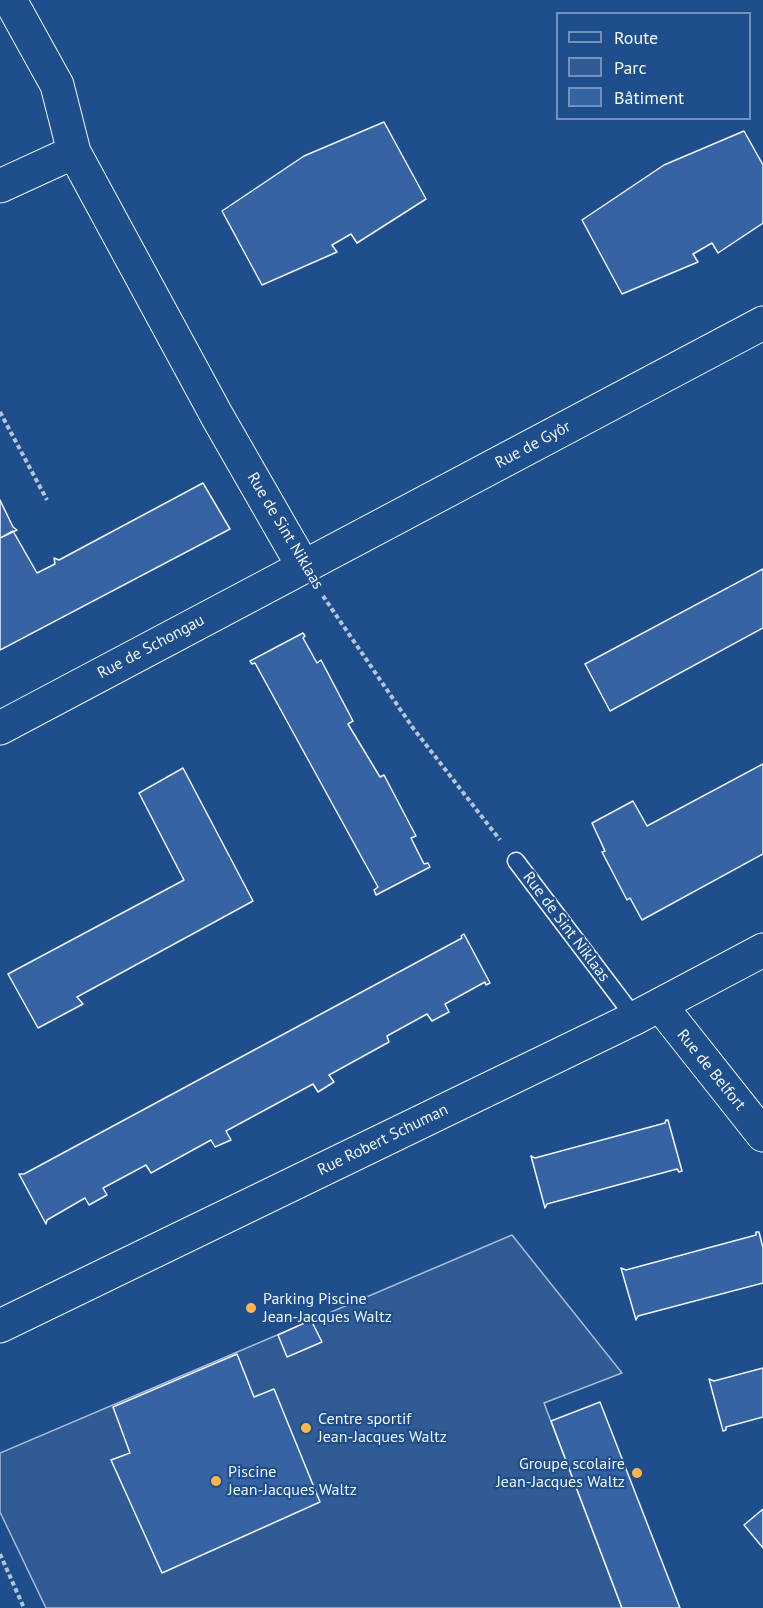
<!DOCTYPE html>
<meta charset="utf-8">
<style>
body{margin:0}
#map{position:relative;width:763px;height:1608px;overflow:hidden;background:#1f4e8c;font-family:"PT Sans",sans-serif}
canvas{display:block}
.legend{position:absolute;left:556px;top:12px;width:195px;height:108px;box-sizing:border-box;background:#1f4e8c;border:2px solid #7391ba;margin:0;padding:8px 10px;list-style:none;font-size:18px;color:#f2f6ff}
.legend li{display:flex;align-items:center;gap:12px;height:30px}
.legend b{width:30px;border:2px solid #7391ba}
</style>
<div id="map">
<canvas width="763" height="1608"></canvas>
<ul class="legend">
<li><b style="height:8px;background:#1f4e8c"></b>Route</li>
<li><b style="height:16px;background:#305b95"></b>Parc</li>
<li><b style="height:16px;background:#3563a3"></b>Bâtiment</li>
</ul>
</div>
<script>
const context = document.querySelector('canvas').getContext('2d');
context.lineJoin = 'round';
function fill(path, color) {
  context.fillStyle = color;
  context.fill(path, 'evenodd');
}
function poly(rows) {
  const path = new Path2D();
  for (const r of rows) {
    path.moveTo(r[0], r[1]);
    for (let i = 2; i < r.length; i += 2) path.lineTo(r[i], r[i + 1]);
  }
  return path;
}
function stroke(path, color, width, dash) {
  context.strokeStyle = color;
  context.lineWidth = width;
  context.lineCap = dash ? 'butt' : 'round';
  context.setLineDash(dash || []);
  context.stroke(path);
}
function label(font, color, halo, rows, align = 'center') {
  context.font = font + ' "PT Sans",sans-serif';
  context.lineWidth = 4.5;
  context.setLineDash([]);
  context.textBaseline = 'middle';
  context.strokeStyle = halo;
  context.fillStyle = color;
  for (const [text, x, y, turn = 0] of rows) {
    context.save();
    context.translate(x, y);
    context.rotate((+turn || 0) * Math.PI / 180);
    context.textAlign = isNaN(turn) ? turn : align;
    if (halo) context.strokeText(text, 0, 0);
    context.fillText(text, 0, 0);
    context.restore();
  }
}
const green = poly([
 [512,1235,622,1373,544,1403,622,1608,46,1608,0,1512,0,1453,512,1235]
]);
const building = poly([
 [384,122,426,199,357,243,351,234,332,245,337,252,262,285,222,211,304,156,384,122],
 [744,131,763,165,763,223,718,253,712,243,693,254,698,262,622,294,582,220,664,165,744,131],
 [203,483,230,529,0,650,0,538,13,531,37,573,55,564,54,558,59,560,203,483],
 [0,500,13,527,17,530,0,538,0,500],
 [763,569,763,628,610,711,585,664,763,569],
 [303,633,305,636,303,638,317,663,321,660,353,721,348,724,380,777,384,775,416,836,411,838,424,864,428,863,430,867,376,895,374,890,378,887,255,663,252,664,250,661,303,633],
 [763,764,763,854,642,920,630,898,627,900,602,852,605,851,592,823,633,801,647,826,763,764],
 [183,768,253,901,77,997,83,1004,38,1028,8,974,184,880,139,793,183,768],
 [464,934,490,983,486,985,485,982,445,1004,449,1012,432,1021,427,1014,387,1036,389,1042,329,1075,334,1082,318,1092,313,1084,226,1131,231,1140,215,1147,211,1140,151,1173,146,1165,103,1188,107,1195,89,1205,85,1198,47,1220,46,1224,19,1174,24,1174,462,938,461,936,464,934],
 [666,1120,668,1120,682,1171,679,1172,677,1169,547,1204,545,1208,531,1156,535,1158,665,1123,666,1120],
 [756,1232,759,1232,763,1248,763,1283,638,1316,636,1320,621,1268,626,1270,756,1235,756,1232],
 [311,1320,322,1342,287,1357,278,1335,311,1320],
 [237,1354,254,1397,274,1389,320,1502,162,1573,111,1460,130,1453,113,1407,237,1354],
 [763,1368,763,1417,726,1427,726,1430,723,1431,709,1379,714,1381,763,1368],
 [600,1402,680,1608,622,1608,551,1421,600,1402],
 [763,1509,763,1548,744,1525,763,1509]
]);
const path = poly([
 [0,412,47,500],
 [323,596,413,728,500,840],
 [0,1554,24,1608]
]);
const service = poly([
 [516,861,635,1018]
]);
const minor = poly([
 [10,0,57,85,74,152,217,416,303,566],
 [0,186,74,152],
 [0,728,763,323],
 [660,1005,763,1135]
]);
const tertiary = poly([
 [0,1326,635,1018,763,950]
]);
const markers = [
 [251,1308,6,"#ffb74d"],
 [306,1428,6,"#ffb74d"],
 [637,1473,6,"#ffb74d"],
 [216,1481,6,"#ffb74d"]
];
const streetNames = [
 ["Rue de Gyôr",533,445,-28],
 ["Rue de Sint Niklaas",285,531,59],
 ["Rue de Schongau",151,647,-28],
 ["Rue de Sint Niklaas",566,927,53],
 ["Rue de Belfort",711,1070,51],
 ["Rue Robert Schuman",383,1140,-26]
];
const poiNames = [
 ["Parking Piscine",263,1299],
 ["Jean-Jacques Waltz",263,1317],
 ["Centre sportif",318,1419],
 ["Jean-Jacques Waltz",318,1437],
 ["Groupe scolaire",625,1464,"right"],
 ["Jean-Jacques Waltz",625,1482,"right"],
 ["Piscine",228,1472],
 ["Jean-Jacques Waltz",228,1490]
];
fill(green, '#305b95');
stroke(green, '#a8bbd7', 1.5);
fill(building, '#3563a3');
stroke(building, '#f2f6ff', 1.5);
stroke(service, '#f2f6ff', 19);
stroke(minor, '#f2f6ff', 35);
stroke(tertiary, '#f2f6ff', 35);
stroke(path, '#b3c4dc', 4, [4.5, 3]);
stroke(service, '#1f4e8c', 16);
stroke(minor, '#1f4e8c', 33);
stroke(tertiary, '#1f4e8c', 33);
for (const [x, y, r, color] of markers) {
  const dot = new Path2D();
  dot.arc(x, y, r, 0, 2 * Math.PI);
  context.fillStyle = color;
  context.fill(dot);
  stroke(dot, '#1f4e8c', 2);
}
label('16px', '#f2f6ff', '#1f4e8c', streetNames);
label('16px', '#f2f6ff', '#1f4e8c', poiNames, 'left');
</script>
